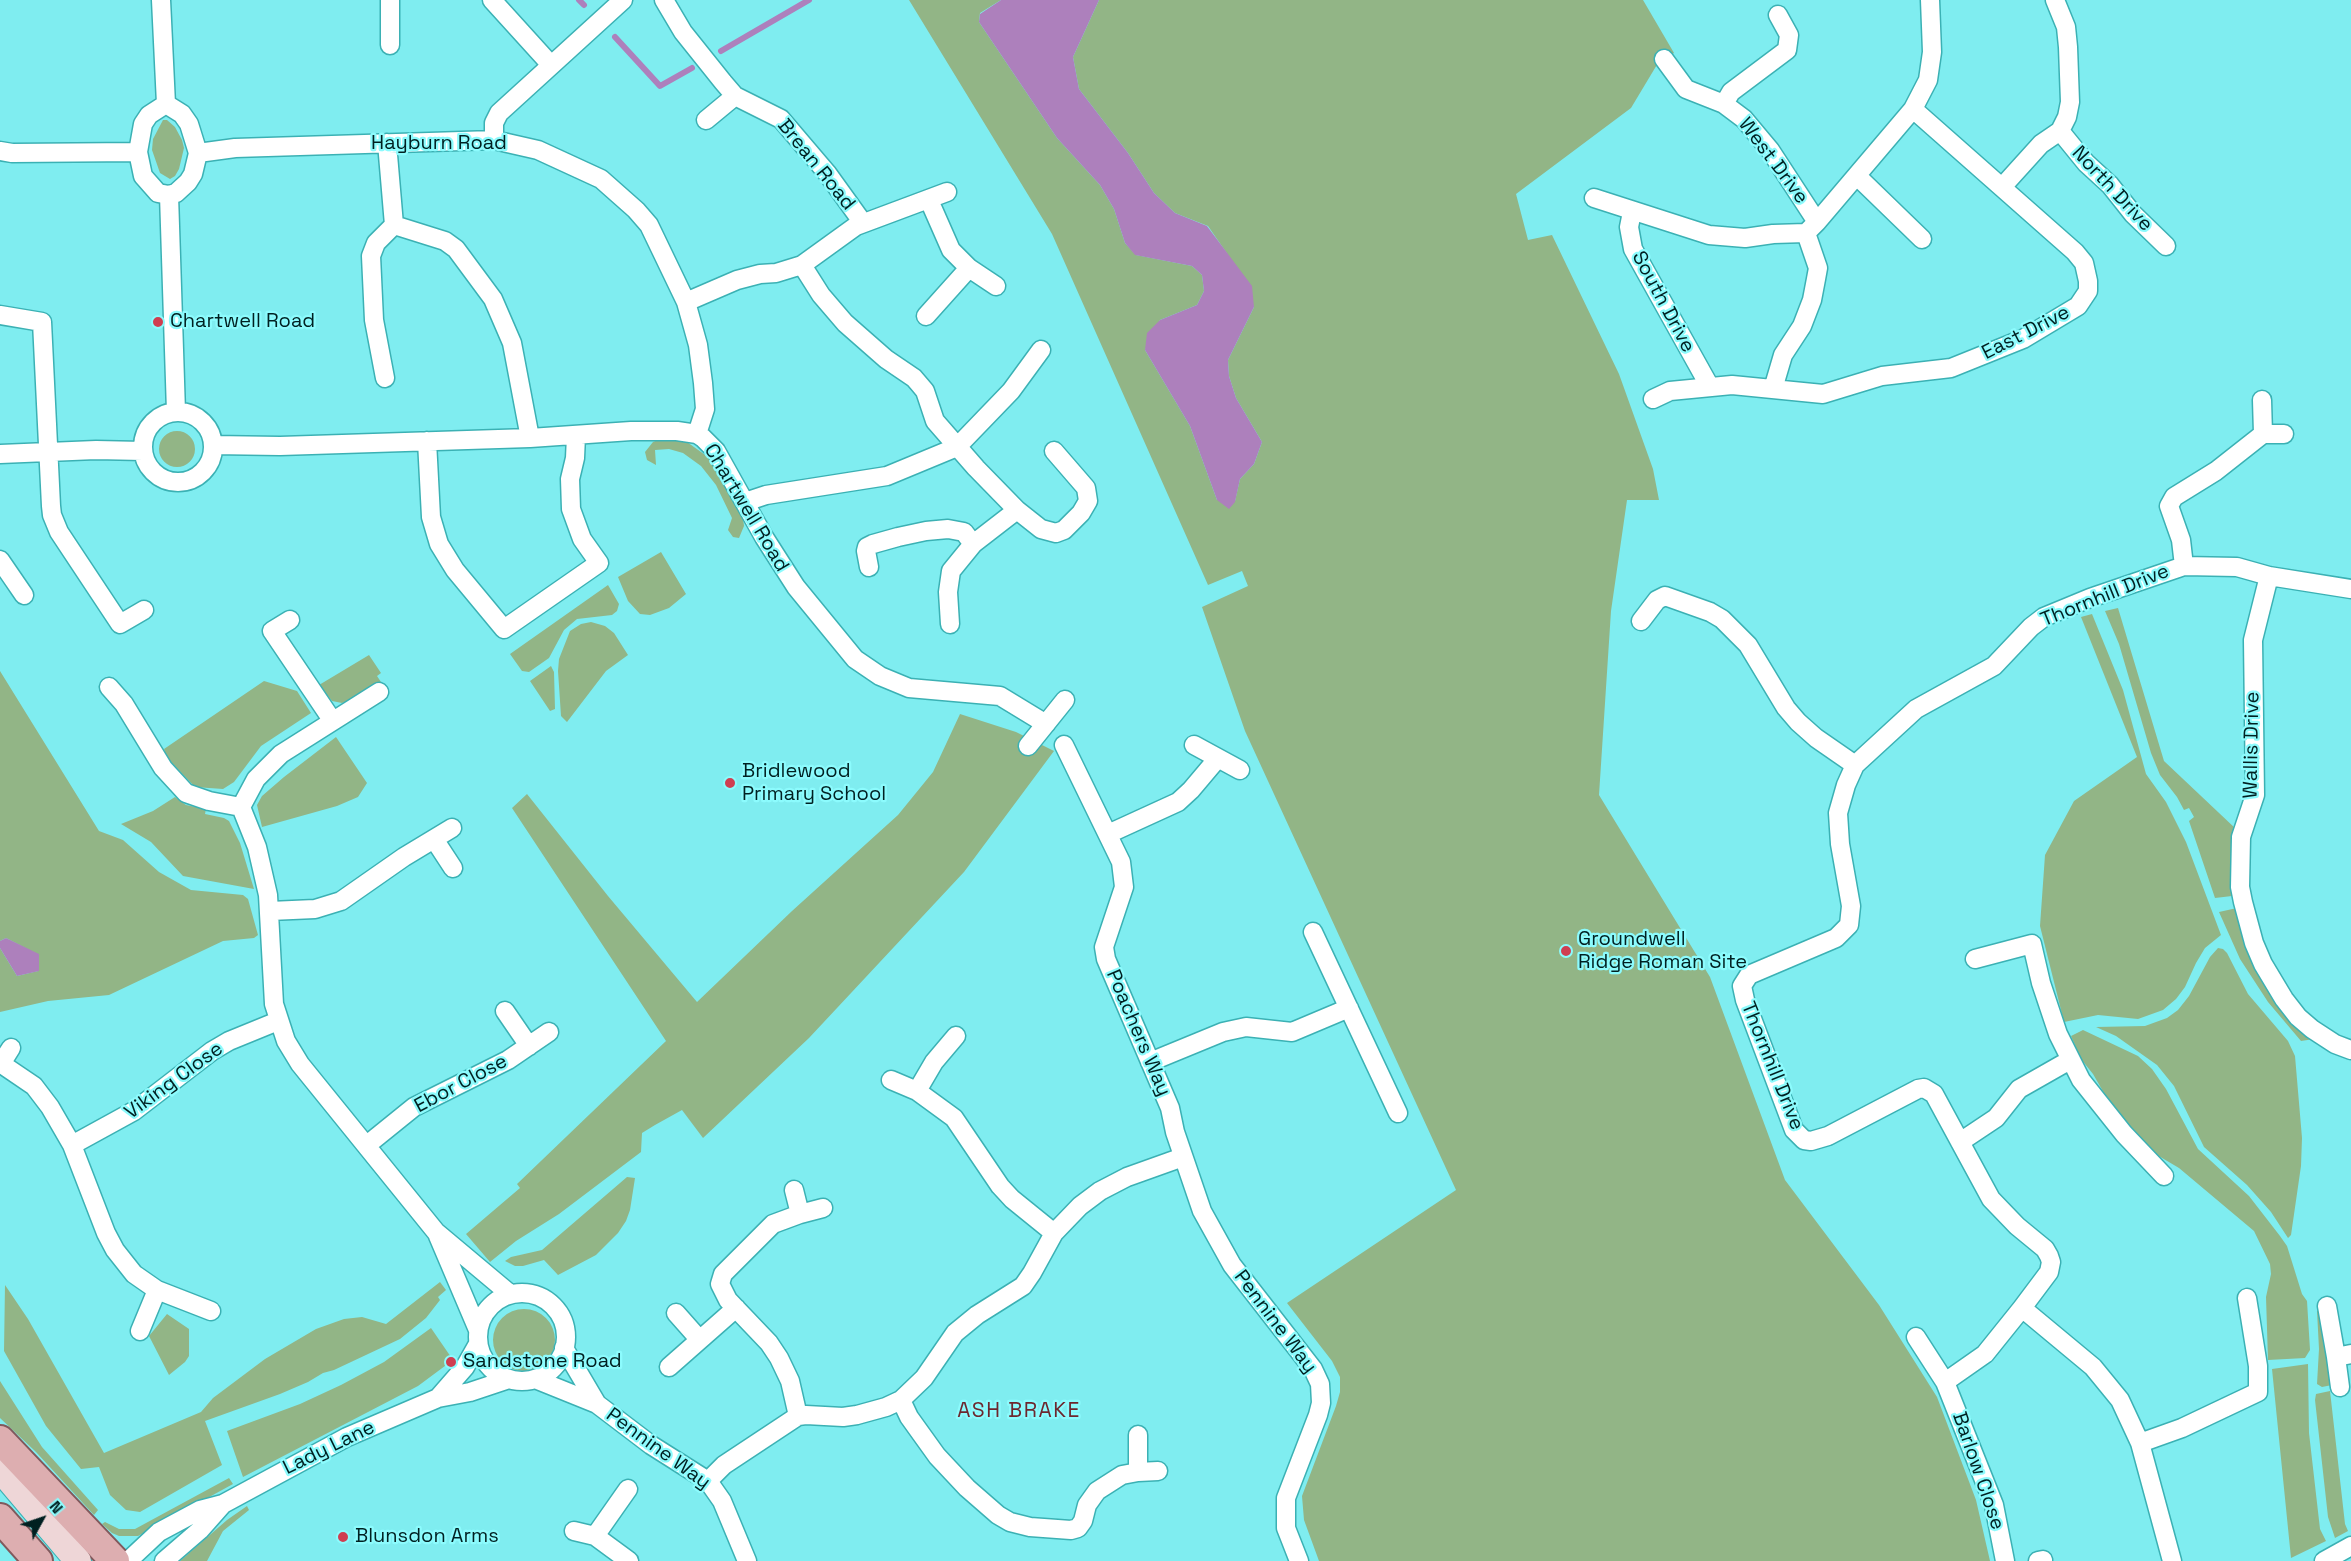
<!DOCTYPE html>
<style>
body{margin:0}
#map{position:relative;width:2351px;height:1561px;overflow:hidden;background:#7fedf0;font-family:"Space Grotesk",sans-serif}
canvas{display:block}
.north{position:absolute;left:12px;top:1489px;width:60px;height:60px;-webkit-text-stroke:4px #8cfbfd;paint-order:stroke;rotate:50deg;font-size:16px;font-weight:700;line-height:24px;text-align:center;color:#002021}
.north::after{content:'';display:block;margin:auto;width:21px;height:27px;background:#002021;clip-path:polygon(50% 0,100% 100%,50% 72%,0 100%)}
</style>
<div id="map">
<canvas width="2351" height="1561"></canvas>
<div class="north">N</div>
</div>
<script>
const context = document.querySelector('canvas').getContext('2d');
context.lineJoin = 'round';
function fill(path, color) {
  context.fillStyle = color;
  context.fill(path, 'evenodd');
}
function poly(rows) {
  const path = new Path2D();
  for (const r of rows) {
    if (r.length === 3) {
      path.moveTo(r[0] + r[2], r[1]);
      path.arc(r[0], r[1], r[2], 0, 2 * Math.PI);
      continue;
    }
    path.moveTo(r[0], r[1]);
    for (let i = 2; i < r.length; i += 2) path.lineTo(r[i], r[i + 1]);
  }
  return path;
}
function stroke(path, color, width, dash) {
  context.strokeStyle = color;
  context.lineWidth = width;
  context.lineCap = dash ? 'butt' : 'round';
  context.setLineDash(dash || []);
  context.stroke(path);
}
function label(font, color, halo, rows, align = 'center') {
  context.font = font + ' "Space Grotesk",sans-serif';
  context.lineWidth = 4.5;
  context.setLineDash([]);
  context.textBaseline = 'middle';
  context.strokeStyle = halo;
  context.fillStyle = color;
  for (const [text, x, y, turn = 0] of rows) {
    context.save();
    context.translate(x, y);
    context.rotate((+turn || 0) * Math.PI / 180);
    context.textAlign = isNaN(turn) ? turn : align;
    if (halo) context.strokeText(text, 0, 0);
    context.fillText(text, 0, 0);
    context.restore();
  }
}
const green = poly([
 [909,0,1001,0,980,13,979,22,1057,138,1100,185,1114,209,1125,243,1136,255,1192,266,1202,275,1204,291,1197,305,1160,320,1145,350,1190,426,1217,500,1235,501,1240,479,1254,464,1262,442,1236,398,1229,376,1228,360,1254,307,1226,252,1208,226,1175,213,1154,193,1128,153,1079,89,1073,57,1099,0,1643,0,1674,53,1658,63,1631,108,1516,194,1528,240,1552,235,1619,374,1653,469,1659,500,1627,500,1611,611,1599,795,1710,977,1785,1180,1879,1305,1937,1397,1976,1500,1990,1561,1319,1561,1304,1520,1302,1496,1336,1406,1340,1392,1340,1377,1332,1361,1287,1303,1456,1190,1245,731,1202,607,1248,586,1242,571,1208,585,1052,234],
 [163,120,167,120,175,127,182,140,184,148,179,169,175,176,170,179,160,173,152,150,153,139],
 [177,449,18],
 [660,439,687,442,708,457,743,518,744,526,739,538,733,537,728,530,732,518,716,485,701,466,683,453,669,449,655,450,656,465,647,460,645,452,653,442],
 [661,552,686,594,669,608,650,615,640,614,628,601,618,577],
 [608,585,619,604,617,611,612,615,577,619,564,630,549,658,529,672,522,671,510,654],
 [2118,608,2164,761,2236,829,2231,891,2232,896,2215,898,2189,821,2194,817,2189,808,2184,810,2177,797,2160,775,2151,753,2119,644,2105,611],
 [2092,614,2123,690,2146,774,2166,802,2186,842,2221,935,2205,948,2196,963,2185,987,2176,999,2163,1010,2138,1019,2098,1015,2064,1022,2040,926,2045,855,2074,801,2137,757,2081,617],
 [591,622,605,626,614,633,628,655,606,671,567,722,561,716,558,671,559,659,570,631,581,624],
 [369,655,381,673,377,676,381,682,350,700,342,703,332,701,319,685],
 [551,666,554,672,555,709,550,711,530,681],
 [0,671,99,831,123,840,159,872,191,890,243,895,248,899,258,935,254,938,223,941,109,995,48,1001,0,1012,0,948,17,976,38,971,39,955,6,938,0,941],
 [264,681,297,691,311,713,261,746,234,782,223,789,195,787,167,758,164,749],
 [960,714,1016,732,1054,751,964,872,809,1038,703,1138,682,1110,655,1125,642,1133,641,1152,559,1214,516,1241,490,1262,466,1234,520,1188,517,1184,666,1041,512,808,527,794,608,896,697,1002,792,911,898,815,933,772],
 [336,737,367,783,358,797,337,806,262,827,257,805,262,796,284,777],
 [175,797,186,805,206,809,205,814,224,818,229,821,240,843,254,889,183,876,151,842,121,824,153,811],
 [2237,908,2314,1039,2301,1041,2268,1002,2240,959,2219,912],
 [2218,948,2223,949,2227,953,2248,994,2288,1041,2295,1056,2302,1138,2301,1166,2291,1235,2288,1238,2271,1212,2247,1185,2204,1147,2174,1086,2157,1065,2116,1036,2096,1027,2145,1026,2167,1018,2178,1010,2189,996,2210,957],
 [2083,1030,2138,1056,2152,1069,2166,1089,2198,1149,2249,1196,2280,1236,2287,1246,2302,1294,2307,1301,2310,1350,2305,1358,2268,1360,2266,1297,2271,1274,2270,1264,2254,1231,2179,1168,2157,1155,2138,1139,2108,1100,2093,1074,2081,1059,2071,1036],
 [627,1177,635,1178,630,1210,626,1221,618,1233,596,1255,558,1275,544,1260,523,1266,515,1266,505,1261,511,1257,542,1250],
 [440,1282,446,1290,438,1297,440,1300,426,1318,400,1339,334,1370,323,1373,308,1382,280,1394,205,1421,222,1465,140,1512,126,1510,110,1495,99,1467,81,1469,46,1426,4,1351,5,1285,28,1319,104,1453,201,1412,213,1398,265,1359,316,1329,344,1319,362,1317,386,1324],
 [524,1340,31],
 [2320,1310,2332,1385,2322,1387,2317,1384,2319,1349,2317,1311],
 [167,1314,189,1329,189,1356,185,1362,169,1375,149,1336],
 [431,1328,453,1360,418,1386,243,1477,227,1431,300,1404,341,1385,384,1362],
 [2308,1364,2309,1433,2320,1529,2326,1541,2291,1558,2272,1369],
 [0,1381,42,1447,98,1510,94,1515,36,1452,0,1418],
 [2330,1391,2345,1524,2348,1531,2335,1538,2328,1517,2315,1400,2316,1394],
 [229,1478,233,1484,138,1536,119,1536,112,1533,102,1524,105,1522,119,1529,135,1529],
 [247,1506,249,1510,223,1531,207,1561,180,1561,227,1520]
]);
const water = poly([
 [1001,0,1099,0,1073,57,1079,89,1128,153,1154,193,1175,213,1207,226,1252,286,1254,307,1228,360,1229,376,1236,398,1262,442,1254,464,1240,479,1235,502,1229,509,1217,500,1190,426,1145,350,1147,333,1160,320,1197,305,1204,291,1202,275,1192,266,1135,255,1125,243,1114,209,1100,185,1057,138,979,22,980,14],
 [6,938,39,954,39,971,17,976,0,948,0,941]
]);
const stream = poly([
 [579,0,584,5],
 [615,37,660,86,692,68],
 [721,51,809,0]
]);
const minor = poly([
 [161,0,166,104],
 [390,0,390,45],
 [492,0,551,65],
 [664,0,683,32,723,82,735,96,781,119,827,173,863,223],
 [1664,59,1686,89,1724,104,1744,119,1770,150,1817,222],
 [166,104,182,114,189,124,198,153,193,174,188,182,176,193,169,195,158,193,143,176,138,152,143,124,149,115,166,104],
 [1724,104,1731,92,1787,50,1789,35,1778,15],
 [706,120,735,96],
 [2060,131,2086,163,2110,185,2133,214,2166,246],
 [494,140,494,123,499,113,623,0],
 [387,143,394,225,445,241,456,249,493,299,512,343,530,438],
 [0,151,12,153,138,152],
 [198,153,235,148,494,140,538,150,601,179,636,210,649,225,686,302,698,345,703,383,705,409,697,434],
 [1857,176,1922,239],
 [2003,186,2041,144,2060,131,2067,117,2070,102,2068,47,2066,27,2055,0],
 [169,195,176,412],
 [1594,198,1709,235,1745,238,1773,234,1806,233],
 [929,200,951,250,969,268,996,286],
 [1632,212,1629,227,1633,249,1710,387],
 [1806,233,1817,222,1913,109,1928,80,1932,52,1930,0],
 [802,265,821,295,845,323,886,359,914,378,920,385,925,391,935,421,976,468,1017,510,1041,529,1056,533,1064,530,1081,513,1088,501,1086,488,1054,451],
 [686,302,737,280,760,274,776,273,802,265,856,226,947,192],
 [0,315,42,322,51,506,52,515,59,532,120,624,144,610],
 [926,316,969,268],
 [385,378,374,320,371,256,376,243,394,225],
 [1773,389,1783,355,1802,326,1812,300,1816,279,1818,268,1806,233],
 [1653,399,1670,391,1732,385,1823,394,1882,376,1951,368,2023,339,2078,306,2088,291,2088,281,2084,263,2075,252,1913,109],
 [2262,400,2263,434],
 [178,447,35],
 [427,441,431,517,439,544,455,570,504,629,599,563,582,539,571,509,570,479,575,458,576,436],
 [213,445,280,446,530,438,631,431,677,431,697,434,703,438,716,451,764,537,796,587,855,659,880,676,909,688,1000,696,1046,724],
 [0,454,96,450,143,451],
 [745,502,766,495,887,476,957,447,1011,391,1041,350],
 [0,560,24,595],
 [2184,566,2181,540,2169,506,2174,497,2216,471,2263,434,2284,434],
 [869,567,866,551,867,547,873,544,898,537,926,531,948,529,964,532,973,544],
 [2269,576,2253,640,2255,795,2241,837,2240,887,2243,902,2254,943,2263,964,2284,999,2298,1017,2312,1029,2335,1044,2351,1050],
 [290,620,272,631,332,720],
 [1641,621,1657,600,1665,596,1710,612,1722,619,1748,645,1786,708,1798,722,1816,738,1855,765],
 [950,624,948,592,951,571,973,544,1017,510],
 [109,687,124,704,163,768,186,793,209,801,241,807],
 [379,692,281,754,256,779,241,807,257,847,268,895,274,1004,286,1041,300,1064,436,1232,510,1294],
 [1064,745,1121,862,1124,887,1104,947,1106,959,1170,1108,1175,1132,1202,1211,1232,1265,1313,1369,1320,1384,1321,1403,1318,1415,1286,1498,1286,1528,1299,1561],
 [1194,745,1240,770],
 [1028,746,1065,700],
 [1108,834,1178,802,1191,790,1218,758],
 [434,839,453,868],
 [270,911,315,909,341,901,404,857,452,828],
 [1313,932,1398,1113],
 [1975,959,2032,944,2041,983,2058,1034,2081,1080,2124,1134,2164,1176],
 [505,1011,529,1046],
 [1150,1062,1223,1032,1246,1027,1292,1032,1349,1008],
 [0,1063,34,1086,50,1107,72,1145,106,1233,115,1250,134,1274,157,1290,211,1311],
 [1,1064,11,1048],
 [891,1080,917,1091,954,1118,1000,1186,1012,1199,1054,1233],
 [917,1091,934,1062,956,1036],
 [1960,1142,1996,1118,2019,1089,2070,1060],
 [72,1145,134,1111,212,1051,229,1041,278,1021],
 [367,1145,414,1107,508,1060,549,1032],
 [794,1190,800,1214],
 [438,1236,478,1330],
 [522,1337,44],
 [2327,1306,2336,1357,2351,1354],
 [676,1313,699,1339],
 [140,1331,157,1290],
 [1916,1337,1945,1382,1985,1354,2022,1308],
 [564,1348,597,1404],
 [2336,1357,2340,1387],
 [669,1367,736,1308],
 [535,1379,597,1404,651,1445,708,1481,722,1501,747,1561],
 [1945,1382,1994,1505,2005,1561],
 [438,1398,465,1367,478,1344],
 [901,1400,909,1417,937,1456,967,1488,998,1515,1010,1522,1030,1527,1071,1530,1078,1528,1083,1521,1087,1505,1097,1491,1122,1475,1138,1472,1138,1435],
 [798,1416,790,1381,779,1358,769,1343,728,1300,720,1284,723,1274,773,1224,800,1214,823,1208],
 [2140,1443,2182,1428,2258,1392,2258,1366,2247,1298],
 [1138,1472,1158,1471],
 [708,1481,724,1465,798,1416,806,1415,843,1417,857,1415,886,1407,901,1400,924,1378,955,1333,977,1315,1023,1286,1032,1273,1054,1233,1080,1206,1100,1191,1127,1177,1183,1157],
 [574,1531,595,1536,629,1561],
 [595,1536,628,1489],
 [128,1561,159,1532,200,1510,223,1504,347,1437,438,1398,470,1392,509,1379],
 [164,1561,200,1530,223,1504],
 [2038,1561,2043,1560],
 [2172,1561,2140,1443,2120,1400,2093,1367,2022,1308,2049,1272,2051,1262,2049,1256,2045,1249,2017,1226,1991,1199,1934,1094,1924,1088,1918,1089,1828,1136,1811,1141,1804,1140,1794,1130,1745,1000,1742,986,1749,975,1836,938,1849,925,1851,906,1840,844,1838,813,1846,785,1855,765,1916,709,1994,666,2031,627,2044,617,2090,598,2184,566,2237,567,2269,576,2351,589],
 [2324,1561,2351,1546]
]);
const secondary = poly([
 [0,1469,78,1561]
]);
const primary = poly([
 [0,1440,115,1561],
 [0,1518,38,1561]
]);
const markers = [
 [158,322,6,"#cf3e51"],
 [730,783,6,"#cf3e51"],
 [1566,951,6,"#cf3e51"],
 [451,1362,6,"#cf3e51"],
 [343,1537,6,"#cf3e51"]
];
const streetNames = [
 ["Hayburn Road",439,144],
 ["West Drive",1773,161,53],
 ["Brean Road",816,165,51],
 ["North Drive",2112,189,47],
 ["South Drive",1663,302,62],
 ["East Drive",2026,333,-27],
 ["Chartwell Road",746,508,59],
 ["Thornhill Drive",2105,596,-22],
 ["Wallis Drive",2252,745,-89],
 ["Poachers Way",1138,1033,67],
 ["Thornhill Drive",1772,1066,68],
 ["Viking Close",174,1081,-36],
 ["Ebor Close",461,1084,-28],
 ["Pennine Way",1275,1322,53],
 ["Lady Lane",329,1448,-26],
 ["Pennine Way",658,1449,36],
 ["Barlow Close",1978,1471,71]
];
const poiNames = [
 ["Chartwell Road",170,322],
 ["Bridlewood",742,772],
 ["Primary School",742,795],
 ["Groundwell",1578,940],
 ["Ridge Roman Site",1578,963],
 ["Sandstone Road",463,1362],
 ["Blunsdon Arms",355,1537]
];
const neighbourhoodNames = [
 ["ASH BRAKE",1019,1411]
];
fill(green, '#92b586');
fill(water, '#ad80bc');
stroke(stream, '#ad80bc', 6);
stroke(minor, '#3bb1b4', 21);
stroke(secondary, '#3bb1b4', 28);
stroke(primary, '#81595c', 32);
stroke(minor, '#fff', 18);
stroke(secondary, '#eed6d7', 26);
stroke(primary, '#ddaeb0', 28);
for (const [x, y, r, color] of markers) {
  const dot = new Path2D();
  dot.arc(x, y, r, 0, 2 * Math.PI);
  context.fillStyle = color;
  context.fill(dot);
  stroke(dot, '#8cfbfd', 2);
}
label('20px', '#002021', '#8cfbfd', streetNames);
label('20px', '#002021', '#8cfbfd', poiNames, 'left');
context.letterSpacing = '1.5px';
label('21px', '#6d272e', '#8cfbfd', neighbourhoodNames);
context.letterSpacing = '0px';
</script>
